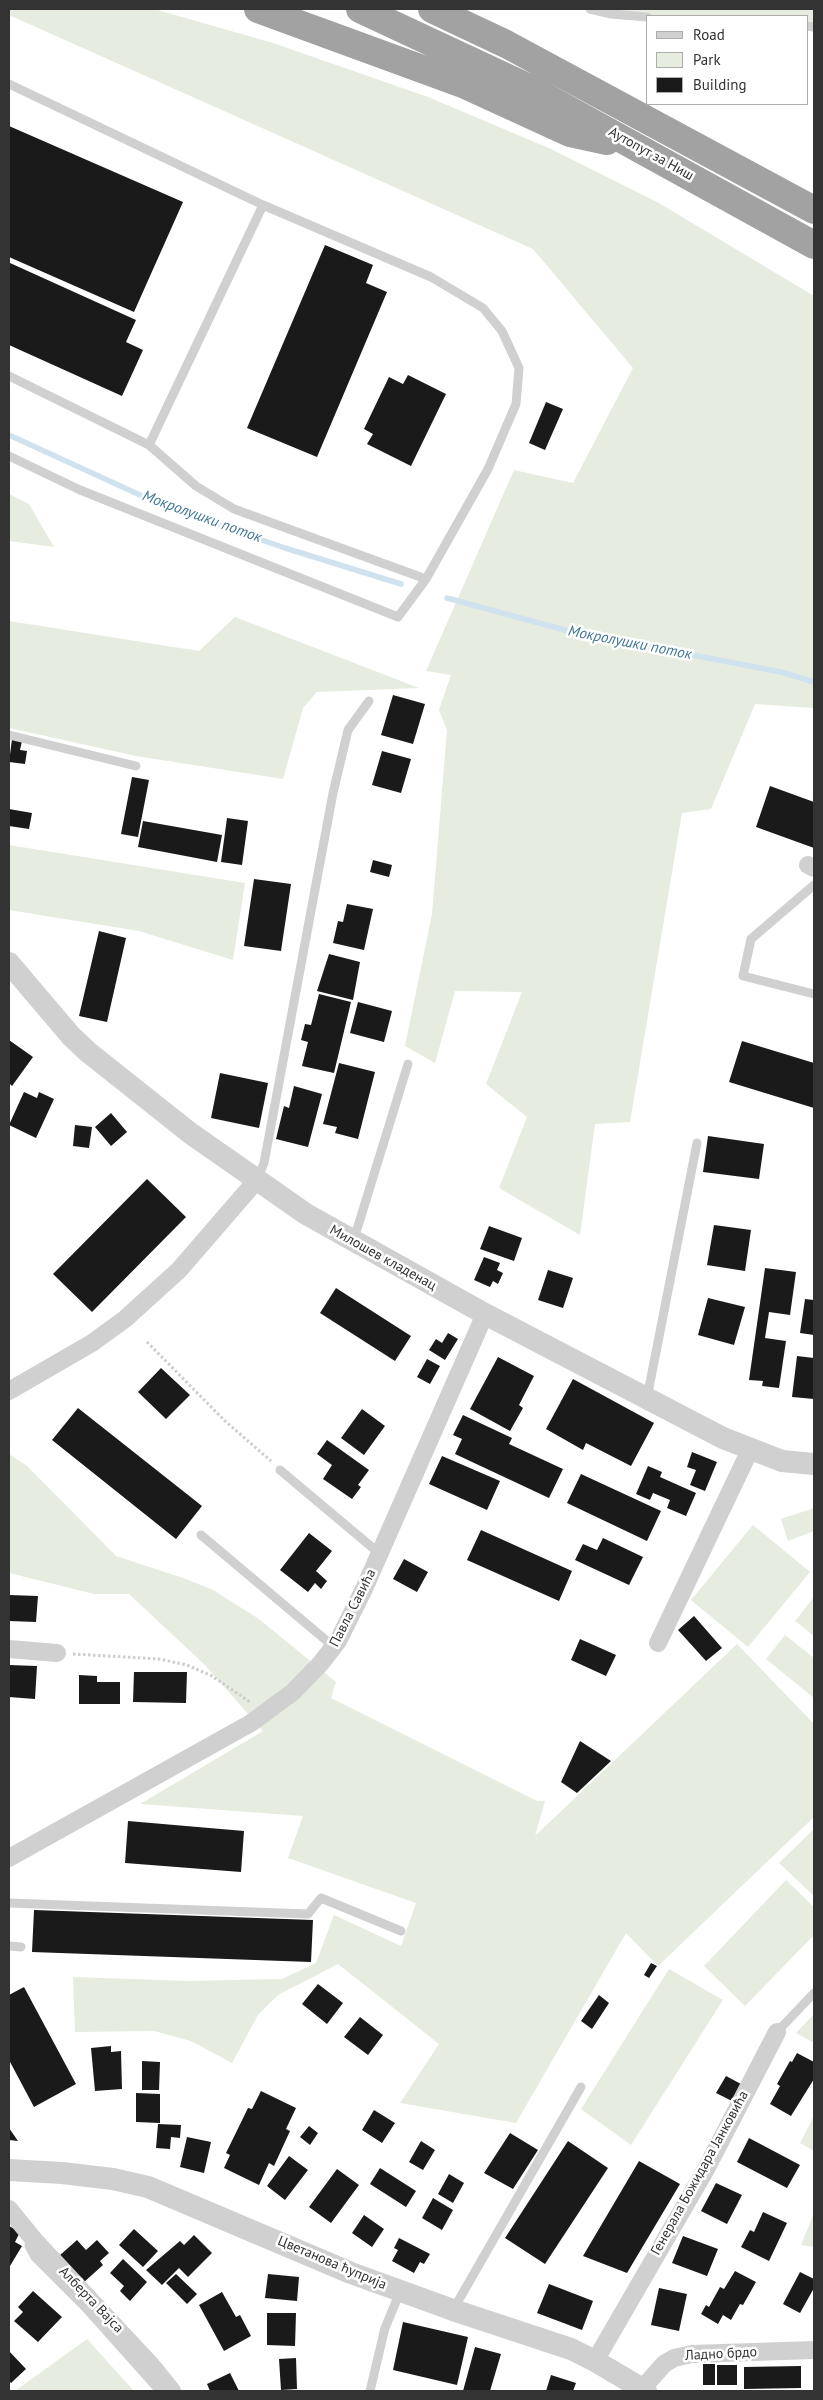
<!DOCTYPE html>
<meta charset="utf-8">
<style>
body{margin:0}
#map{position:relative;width:823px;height:2400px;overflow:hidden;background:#fff;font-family:"PT Sans",sans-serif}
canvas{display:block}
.frame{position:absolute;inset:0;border:10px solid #333;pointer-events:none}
.legend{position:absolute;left:646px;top:15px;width:162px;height:90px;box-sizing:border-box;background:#fff;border:1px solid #adadad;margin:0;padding:6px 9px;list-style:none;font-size:15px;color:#333}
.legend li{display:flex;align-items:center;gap:10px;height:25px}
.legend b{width:25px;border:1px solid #adadad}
</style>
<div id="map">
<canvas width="823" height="2400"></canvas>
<div class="frame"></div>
<ul class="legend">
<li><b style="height:6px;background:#d0d0d0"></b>Road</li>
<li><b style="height:14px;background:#e6ecdf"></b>Park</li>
<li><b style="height:14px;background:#1a1a1a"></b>Building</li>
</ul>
</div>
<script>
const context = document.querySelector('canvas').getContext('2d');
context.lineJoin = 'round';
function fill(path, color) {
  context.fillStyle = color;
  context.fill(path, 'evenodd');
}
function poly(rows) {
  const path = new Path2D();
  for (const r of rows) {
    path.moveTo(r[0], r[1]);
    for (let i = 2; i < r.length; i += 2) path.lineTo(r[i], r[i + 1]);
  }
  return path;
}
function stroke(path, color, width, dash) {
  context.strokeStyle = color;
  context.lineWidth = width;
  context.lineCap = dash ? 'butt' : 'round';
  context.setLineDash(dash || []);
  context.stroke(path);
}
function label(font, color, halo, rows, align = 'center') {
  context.font = font + ' "PT Sans",sans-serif';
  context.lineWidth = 5;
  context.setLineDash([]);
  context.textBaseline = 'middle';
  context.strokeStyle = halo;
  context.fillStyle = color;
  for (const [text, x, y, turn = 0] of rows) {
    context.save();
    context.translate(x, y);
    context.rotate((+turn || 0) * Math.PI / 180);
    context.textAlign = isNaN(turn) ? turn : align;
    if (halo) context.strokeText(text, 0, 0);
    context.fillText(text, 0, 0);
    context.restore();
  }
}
const green = poly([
 [9,9,154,9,273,43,428,97,551,149,657,202,814,296,814,708,755,704,711,809,682,813,630,1122,595,1124,580,1235,499,1188,527,1117,486,1084,522,992,455,991,435,1063,405,1046,432,914,447,730,439,710,451,675,426,671,514,470,573,483,633,368,533,249,9,15],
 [590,9,814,9,814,30,807,30,807,16,647,16],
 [9,494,29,504,54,547,9,541],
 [235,617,419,688,317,692,303,708,283,779,136,756,9,728,9,621,199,651],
 [9,845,245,883,233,960,139,931,9,910],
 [9,1454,27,1466,116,1556,186,1579,213,1590,259,1619,336,1682,331,1698,537,1801,545,1801,535,1836,737,1644,814,1724,814,1817,658,1966,626,1933,516,2123,400,2103,439,2044,338,1964,278,1995,258,2015,232,2063,191,2041,154,2031,75,2032,73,1977,187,1981,282,1979,316,1963,334,1915,401,1946,416,1903,288,1858,303,1816,140,1804,263,1731,205,1665,129,1594,94,1594,9,1573],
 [814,1508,814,1531,788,1541,781,1519],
 [753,1525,810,1572,748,1647,691,1600],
 [814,1597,814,1636,795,1621],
 [785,1635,814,1658,814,1698,766,1659],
 [814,1829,814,1896,779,1863],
 [786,1880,814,1907,814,1935,745,2006,704,1966],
 [669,1969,723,2000,631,2145,581,2109],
 [814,2014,814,2043,796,2033],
 [814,2116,814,2151,800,2143],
 [814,2213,814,2247,801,2245],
 [87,2339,134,2391,15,2391]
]);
const stream = poly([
 [9,435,164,506,285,548,401,584],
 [447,598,572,632,781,672,814,682]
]);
const building = poly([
 [9,126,183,202,134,312,9,257],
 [325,245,373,265,366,283,387,292,317,457,247,428],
 [10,263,136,320,126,342,143,350,122,396,9,345],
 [408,375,446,394,411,466,367,444,373,434,364,429,389,377,403,384],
 [546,402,563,409,545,450,529,443],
 [393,695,425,704,413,744,381,735],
 [12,739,22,741,20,750,27,751,25,764,9,762],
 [382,751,411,759,401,793,372,785],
 [132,777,149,780,138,837,121,834],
 [770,786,814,802,814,848,756,827],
 [9,809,32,813,29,829,9,826],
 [227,818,248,821,242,865,221,862],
 [143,821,222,835,217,862,138,847],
 [373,860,392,865,389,877,370,872],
 [254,879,291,884,281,951,244,946],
 [347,904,373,909,364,950,333,943,338,921,343,922],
 [99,931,126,938,107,1022,79,1016],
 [329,954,360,962,353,1000,317,991],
 [319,994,351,1002,334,1073,302,1066,308,1042,301,1040,305,1024,311,1025],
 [358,1002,392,1011,384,1042,350,1033],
 [9,1040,33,1057,12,1086,9,1083],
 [742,1041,814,1063,814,1108,729,1082],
 [339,1063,375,1072,358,1139,335,1133,337,1127,323,1124],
 [220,1073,268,1083,259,1128,211,1118],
 [294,1086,322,1094,308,1147,276,1139,284,1106,289,1108],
 [24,1092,37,1098,39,1092,54,1099,36,1138,9,1125],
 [111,1113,127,1132,111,1146,95,1127],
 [75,1125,92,1127,89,1148,73,1146],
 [708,1136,764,1144,759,1179,703,1172],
 [147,1179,186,1217,92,1312,53,1274],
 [714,1225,751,1230,745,1271,707,1265],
 [489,1226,522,1238,514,1261,480,1249],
 [484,1257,500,1263,497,1270,503,1273,498,1284,493,1281,490,1287,474,1280],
 [765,1268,796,1272,790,1315,769,1312,765,1338,786,1341,779,1388,762,1386,763,1381,749,1380],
 [548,1270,573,1278,563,1308,538,1300],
 [336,1288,411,1336,395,1361,320,1313],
 [708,1298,745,1307,734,1345,698,1335],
 [805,1299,814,1300,814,1335,800,1333],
 [448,1333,458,1339,445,1360,429,1350,436,1339,442,1343],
 [797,1356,814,1358,814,1399,792,1397],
 [498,1357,534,1376,519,1405,523,1408,510,1431,470,1409],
 [427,1359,440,1366,430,1384,417,1377],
 [161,1368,190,1395,166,1419,138,1392],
 [573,1379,654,1423,631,1466,586,1443,583,1450,546,1429],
 [78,1408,202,1506,176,1539,52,1440],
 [362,1409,385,1426,364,1455,341,1438],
 [463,1415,512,1438,509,1444,563,1469,549,1498,455,1454,462,1439,453,1435],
 [327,1440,369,1470,358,1485,361,1487,352,1499,323,1479,332,1465,317,1454],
 [692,1452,717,1462,705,1491,690,1485,696,1470,687,1467],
 [442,1456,500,1481,487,1510,429,1484],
 [648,1466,662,1472,660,1477,696,1493,686,1516,667,1508,670,1500,653,1493,650,1500,636,1494],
 [581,1474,661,1511,647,1541,567,1503],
 [481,1530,572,1571,559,1601,467,1560],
 [309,1533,332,1551,316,1571,327,1581,321,1589,315,1583,308,1592,280,1570],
 [603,1538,643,1557,629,1585,575,1560,583,1544,597,1550],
 [404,1559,428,1572,417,1592,393,1579],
 [9,1595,38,1596,36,1622,9,1621],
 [694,1616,722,1648,706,1661,678,1630],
 [580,1639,616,1655,606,1676,571,1660],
 [9,1665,37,1666,35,1699,9,1697],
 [134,1672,187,1672,186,1703,133,1702],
 [79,1675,97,1676,97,1682,120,1682,120,1704,79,1704],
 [580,1741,611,1761,577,1793,561,1782],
 [128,1821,244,1831,241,1872,125,1863],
 [34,1910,313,1920,311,1962,32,1952],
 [651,1963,657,1966,649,1978,644,1975],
 [318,1984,343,2003,327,2024,302,2004],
 [24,1987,76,2084,34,2107,9,2060,9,1995],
 [599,1995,609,2003,592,2029,581,2021],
 [360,2017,383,2035,368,2055,344,2037],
 [111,2046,111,2052,121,2051,122,2089,95,2091,91,2048],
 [797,2053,814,2062,814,2079,791,2116,770,2104,780,2086,777,2084,790,2061,792,2062],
 [142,2061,160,2062,159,2090,142,2090],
 [726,2076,741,2084,732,2101,716,2093],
 [261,2091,296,2108,286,2129,290,2131,274,2166,269,2163,259,2185,224,2168,230,2155,226,2153,248,2108,252,2109],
 [136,2093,160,2094,160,2123,136,2122],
 [374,2110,395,2123,382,2143,362,2130],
 [158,2124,181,2125,180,2138,171,2137,170,2149,156,2148],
 [309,2126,318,2133,310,2145,300,2137],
 [9,2128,18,2141,9,2140],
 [510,2133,538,2150,513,2189,484,2173],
 [187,2137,211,2142,204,2173,180,2167],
 [749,2138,800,2165,787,2188,737,2162],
 [421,2141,435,2150,423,2170,409,2162],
 [568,2141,608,2168,545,2264,505,2238],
 [289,2156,308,2170,285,2200,267,2186],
 [639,2161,680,2184,627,2273,583,2256],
 [380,2168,416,2191,406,2207,370,2184],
 [337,2169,359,2185,331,2223,309,2207],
 [449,2174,464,2183,453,2203,438,2194],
 [716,2183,742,2195,727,2224,701,2211],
 [433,2198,453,2210,442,2230,422,2218],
 [763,2212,787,2223,769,2261,741,2247,750,2230,754,2232],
 [364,2215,384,2229,372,2247,352,2233],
 [9,2226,20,2232,15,2242,22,2246,10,2266],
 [134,2229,158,2251,143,2267,119,2245],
 [194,2235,212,2253,188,2277,179,2268,162,2285,146,2270,180,2241,184,2245],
 [683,2236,718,2249,707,2276,672,2263],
 [399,2238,430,2254,424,2264,420,2262,414,2273,392,2261,398,2250,394,2248],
 [77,2240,86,2250,97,2240,109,2253,100,2261,103,2265,83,2283,59,2256],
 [123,2259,147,2282,130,2301,120,2291,124,2286,110,2273],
 [735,2271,756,2282,743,2305,740,2304,731,2320,723,2315,718,2324,701,2314,706,2305,709,2307,720,2287,724,2289],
 [800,2272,814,2279,814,2288,800,2313,783,2304],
 [176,2274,197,2294,187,2304,166,2283],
 [268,2274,299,2277,297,2301,265,2298],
 [549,2284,593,2301,582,2330,537,2313],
 [659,2288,687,2294,679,2331,651,2325],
 [33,2291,62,2317,38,2342,14,2321,23,2312,18,2307],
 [222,2292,236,2317,240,2315,251,2336,224,2351,199,2305],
 [267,2313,296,2313,295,2346,267,2345],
 [403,2322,468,2337,457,2385,393,2370],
 [475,2347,501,2354,490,2391,463,2391],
 [9,2351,26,2369,11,2383,9,2381],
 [296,2358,297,2389,281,2390,279,2359],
 [703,2364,715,2364,715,2385,703,2385],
 [717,2365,737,2365,737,2385,717,2385],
 [801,2366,801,2388,744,2389,744,2367],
 [230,2373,239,2391,210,2391,207,2384],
 [551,2375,576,2383,573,2391,546,2391]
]);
const path = poly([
 [147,1342,225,1421,271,1461],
 [73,1654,159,1659,187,1665,212,1676,250,1702]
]);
const service = poly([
 [590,9,611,14,647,17],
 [807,26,814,27],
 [9,84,263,205,431,277,483,308,502,331,519,368,516,404,488,469,426,579,398,617,80,490,9,456],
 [9,376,149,445,196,486,234,509,426,579],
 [149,445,263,205],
 [9,735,136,766],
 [814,885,751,939,743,976,814,994],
 [257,1180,264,1163,333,793,348,730,369,701],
 [354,1239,408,1064],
 [647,1398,697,1143],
 [280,1470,380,1554],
 [201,1535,334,1647],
 [9,1903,308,1914,321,1898,401,1931],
 [9,1946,21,1947],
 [777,2032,814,1993],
 [30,2238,29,2246,35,2257,85,2307,160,2391],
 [453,2310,581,2087],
 [370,2391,385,2328,400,2292]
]);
const minor = poly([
 [808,865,814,868],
 [9,1391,92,1343,125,1319,179,1270,256,1181],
 [658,1643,750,1450],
 [9,1649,57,1653],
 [9,1858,251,1723,293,1692,321,1663,338,1641,364,1589,485,1314],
 [9,2209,35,2241,151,2365,172,2391],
 [595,2361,705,2171,777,2032],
 [642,2389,664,2364,674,2358,692,2354,814,2350]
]);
const tertiary = poly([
 [9,963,71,1036,88,1052,190,1133,306,1214,485,1314,723,1438,782,1461,814,1464],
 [9,2170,62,2173,113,2179,148,2187,351,2273,453,2310,571,2349,595,2361,646,2391]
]);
const trunk = poly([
 [258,9,463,84,570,133,607,141],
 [360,9,529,88,814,245],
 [432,9,506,44,814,210]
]);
const streetNames = [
 ["Аутопут за Ниш",651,154,29],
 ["Милошев кладенац",383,1258,29],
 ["Павла Савића",353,1608,-63],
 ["Генерала Божидара Јанковића",700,2173,-61],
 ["Цветанова ћуприја",332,2263,23],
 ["Алберта Вајса",91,2300,46],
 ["Ладно брдо",721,2354,-3]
];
const waterNames = [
 ["Мокролушки поток",202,517,20],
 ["Мокролушки поток",630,643,11]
];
fill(green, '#e6ecdf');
stroke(stream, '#cfe2ee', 5.5);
fill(building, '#1a1a1a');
stroke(path, '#cdcdcd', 3, [2.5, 2.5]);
stroke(service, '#d0d0d0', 9);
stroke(minor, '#d0d0d0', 18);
stroke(tertiary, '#d0d0d0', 22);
stroke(trunk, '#a2a2a2', 28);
label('14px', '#333', '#fff', streetNames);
label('italic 15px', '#3f7597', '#fff', waterNames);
</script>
